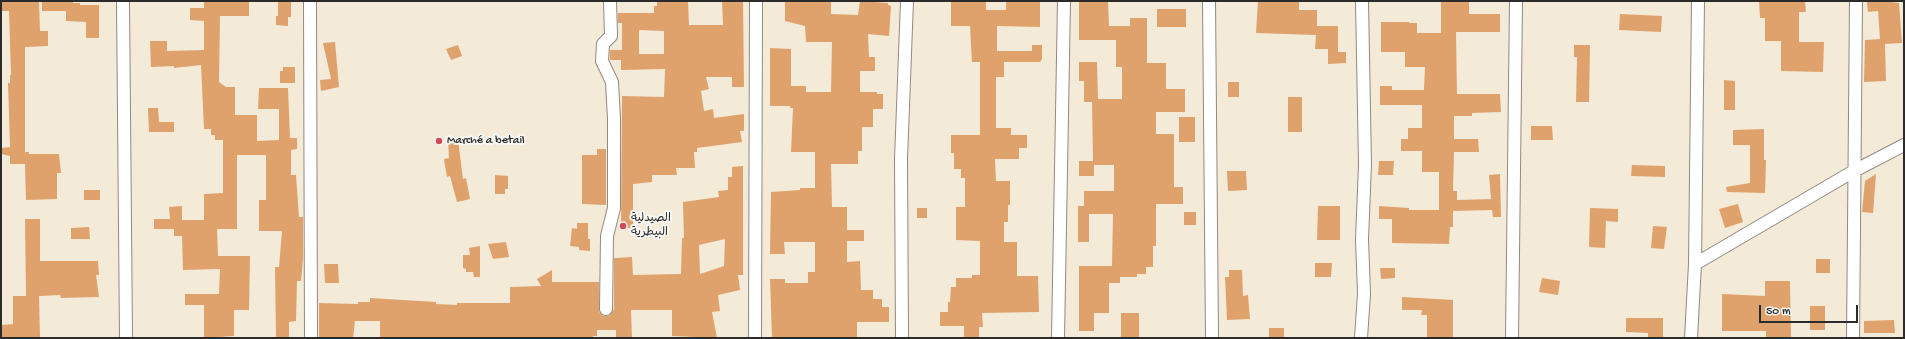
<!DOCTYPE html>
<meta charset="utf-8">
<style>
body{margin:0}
#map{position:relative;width:1905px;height:339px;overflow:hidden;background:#f3ead8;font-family:"Gochi Hand",sans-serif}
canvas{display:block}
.frame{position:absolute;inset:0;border:2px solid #2b2b2b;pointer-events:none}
.scale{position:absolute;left:1759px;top:305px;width:99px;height:18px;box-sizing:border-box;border:2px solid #2b2b2b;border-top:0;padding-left:5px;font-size:12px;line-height:14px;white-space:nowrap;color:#2b2b2b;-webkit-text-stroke:3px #f6f6f2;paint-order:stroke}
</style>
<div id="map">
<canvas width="1905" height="339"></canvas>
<div class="frame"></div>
<div class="scale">50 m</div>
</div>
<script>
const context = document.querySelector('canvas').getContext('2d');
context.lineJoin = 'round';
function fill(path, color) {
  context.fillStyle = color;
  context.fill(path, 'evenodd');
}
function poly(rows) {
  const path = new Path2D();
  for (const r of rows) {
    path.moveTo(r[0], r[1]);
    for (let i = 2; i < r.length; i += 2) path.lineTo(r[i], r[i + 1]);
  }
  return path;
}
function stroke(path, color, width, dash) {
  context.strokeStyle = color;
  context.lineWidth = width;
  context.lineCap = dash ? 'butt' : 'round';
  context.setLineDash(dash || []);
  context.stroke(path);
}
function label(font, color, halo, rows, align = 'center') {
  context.font = font + ' "Gochi Hand","Playpen Sans Arabic",sans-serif';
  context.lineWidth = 4;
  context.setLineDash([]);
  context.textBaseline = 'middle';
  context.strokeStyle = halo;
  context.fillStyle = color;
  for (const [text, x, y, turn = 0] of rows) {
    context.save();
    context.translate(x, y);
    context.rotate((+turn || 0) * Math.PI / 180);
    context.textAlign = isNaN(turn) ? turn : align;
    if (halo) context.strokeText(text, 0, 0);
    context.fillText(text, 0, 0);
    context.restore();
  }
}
const building = poly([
 [1,1,39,2,40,31,48,31,48,46,25,47,25,152,29,152,29,154,59,154,61,173,57,173,57,199,26,200,25,164,10,164,10,156,1,154,1,148,10,147,8,83,10,83,10,75,11,75,9,11,1,11],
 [73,1,73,3,80,3,80,5,99,5,99,38,86,38,86,22,66,21,66,11,42,11,42,2],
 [204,1,249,1,249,16,220,16,219,82,226,87,235,87,235,115,257,115,257,141,279,140,279,109,258,109,259,88,288,88,290,138,297,138,297,149,291,150,291,175,296,175,299,217,303,217,303,259,301,281,297,281,296,321,289,322,289,338,276,338,275,267,279,267,282,231,259,231,259,200,266,200,266,155,237,155,237,229,217,229,218,256,250,256,249,310,234,310,234,336,204,338,204,305,185,305,185,294,219,294,220,269,183,270,182,236,174,236,174,229,154,229,154,219,170,219,169,207,182,206,182,220,204,220,204,194,223,193,223,140,215,140,215,135,211,135,211,129,204,129,201,65,174,68,174,66,151,67,150,41,167,41,167,51,204,50,204,21,190,20,190,8,204,8],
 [278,1,291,1,291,17,288,17,288,26,276,25,276,16,278,16],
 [657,1,688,1,689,25,723,25,722,1,743,1,744,87,732,87,732,77,706,77,709,89,701,91,704,111,713,109,714,118,744,114,744,131,740,131,742,142,697,148,697,152,694,152,695,168,676,168,677,175,652,175,652,182,633,184,633,228,621,228,622,96,664,97,665,69,621,70,621,60,610,60,610,50,622,50,622,23,618,23,618,13,654,13,654,6,657,6],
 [639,30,664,31,664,54,639,54],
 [831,1,831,14,858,15,860,1,888,3,888,5,891,6,889,36,868,34,869,57,875,57,875,71,860,71,860,92,877,92,877,94,883,94,883,109,873,109,873,127,862,127,862,151,858,151,858,164,831,164,832,207,847,207,847,230,864,230,864,241,847,241,847,262,860,261,861,290,873,290,873,299,882,299,882,307,889,307,889,322,857,322,857,338,772,338,770,279,785,279,785,283,808,283,808,272,815,272,815,242,784,242,785,254,770,254,771,192,800,190,800,188,815,188,815,152,791,152,793,108,790,108,790,106,770,106,770,48,791,49,791,86,806,86,806,92,831,92,832,42,806,42,805,26,785,21,785,2],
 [951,1,986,1,986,10,1006,10,1006,1,1040,1,1040,27,997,26,997,51,1032,51,1032,45,1042,45,1042,59,1040,62,1004,62,1004,77,996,77,996,128,1011,128,1011,135,1027,135,1027,148,1019,148,1019,159,995,159,996,181,1010,181,1010,205,1008,205,1008,222,1004,222,1004,242,1017,242,1017,276,1038,276,1039,312,982,313,983,327,979,327,979,338,964,338,964,326,940,326,940,312,948,312,948,302,950,302,951,287,956,287,956,278,972,278,972,275,980,275,980,241,956,240,956,207,965,207,965,178,961,178,961,169,954,169,954,153,951,153,951,135,980,135,980,62,972,62,970,26,951,26],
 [1079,1,1108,1,1109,26,1130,26,1130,18,1147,18,1147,63,1166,63,1166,89,1185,89,1185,112,1156,112,1156,134,1174,134,1174,187,1183,187,1183,204,1156,204,1156,246,1153,246,1153,267,1146,267,1146,274,1137,274,1137,277,1120,277,1120,283,1109,283,1109,313,1094,313,1094,331,1079,331,1079,266,1112,266,1113,214,1089,214,1089,242,1078,242,1078,206,1084,206,1084,191,1114,191,1114,165,1094,165,1094,176,1079,176,1079,161,1093,161,1092,102,1084,102,1084,81,1079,81,1079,62,1097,62,1098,99,1122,99,1122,67,1116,67,1116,40,1079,40],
 [1258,1,1299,1,1299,10,1317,10,1317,26,1338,26,1338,52,1346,52,1346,63,1328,64,1328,49,1315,49,1316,35,1256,33],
 [1441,1,1469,1,1469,14,1500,14,1500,32,1456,32,1457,94,1500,94,1501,112,1472,113,1472,116,1454,116,1454,139,1478,139,1479,152,1454,152,1453,191,1457,191,1457,200,1491,199,1489,175,1500,174,1501,217,1493,217,1492,210,1453,211,1453,227,1450,227,1449,244,1392,243,1392,219,1379,219,1379,206,1409,208,1409,210,1439,210,1439,172,1422,172,1422,151,1401,151,1401,139,1408,139,1408,128,1422,128,1422,105,1380,105,1380,86,1392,86,1392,90,1424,90,1425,67,1405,67,1405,52,1381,52,1381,22,1409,22,1409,23,1417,23,1417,33,1441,33],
 [1759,1,1805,1,1806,12,1799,12,1799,42,1824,42,1823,72,1781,71,1781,41,1765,41,1765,18,1760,18],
 [1883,1,1899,3,1902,43,1885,44,1886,81,1864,82,1865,40,1880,39,1878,11,1868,12,1867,2],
 [1157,9,1186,9,1186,27,1157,27],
 [1620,14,1662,16,1661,32,1619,30],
 [335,42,339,87,321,91,320,80,331,79,323,43],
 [458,45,462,56,451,60,446,49],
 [1574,45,1590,45,1589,102,1576,102,1577,57,1574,57],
 [283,67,295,67,295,83,280,83,280,71,283,71],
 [1724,80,1735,81,1735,110,1724,110],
 [1228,82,1239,82,1239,97,1228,97],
 [1288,97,1302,97,1302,132,1288,132],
 [148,108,158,108,159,122,174,122,174,132,149,132],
 [1179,117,1195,117,1195,142,1179,142],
 [1531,126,1552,126,1553,140,1531,140],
 [1764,129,1764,160,1766,160,1765,193,1727,192,1726,187,1750,183,1750,145,1733,145,1733,130],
 [458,140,463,179,466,178,470,199,457,202,450,176,447,177,444,159,449,158,448,141],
 [597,149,606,149,606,205,582,204,582,155,597,155],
 [1379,161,1394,161,1393,175,1378,175],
 [1632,165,1665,166,1665,177,1631,176],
 [743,166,743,275,738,275,740,290,718,295,720,311,712,312,717,338,672,336,672,310,631,310,632,338,616,338,616,330,597,330,597,336,593,336,593,338,380,338,380,321,355,321,353,338,319,338,319,303,358,304,358,302,370,302,370,298,436,302,436,304,457,305,457,303,510,303,510,287,541,286,537,279,552,270,552,282,599,282,599,312,603,316,609,316,614,309,614,258,632,257,633,275,681,274,682,238,684,238,683,202,719,197,718,191,728,190,728,177,732,177,732,167],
 [725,239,724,266,700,274,699,245],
 [1227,171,1246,171,1247,190,1228,191],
 [1876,174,1873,213,1862,212,1865,181],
 [495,175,508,176,508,189,505,189,505,194,495,194],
 [84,190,100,190,100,200,84,200],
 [1738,204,1743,222,1725,228,1719,209],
 [1318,206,1340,206,1340,240,1317,240],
 [917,208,927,208,927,218,917,218],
 [1590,208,1618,209,1618,222,1606,221,1605,248,1589,247],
 [1184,212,1196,212,1196,225,1184,225],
 [25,219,40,219,40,261,98,261,99,275,96,275,99,297,61,298,60,295,39,296,40,338,1,338,1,325,13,324,13,296,26,296],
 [577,223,588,223,588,239,590,239,590,251,579,250,579,247,570,246,572,228,577,229],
 [1653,226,1667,227,1664,249,1651,248],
 [89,227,90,239,71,239,71,228],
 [506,242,509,257,493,259,488,244],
 [480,246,480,277,474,277,473,272,466,272,466,269,463,268,463,255,470,255,469,248],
 [1816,259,1830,259,1830,273,1816,273],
 [1315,263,1332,263,1331,277,1315,277],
 [324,264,338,264,339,283,325,283],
 [1380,268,1395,268,1395,278,1381,279],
 [1229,270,1242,270,1243,296,1248,295,1250,319,1227,320,1225,277,1229,277],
 [1542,278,1560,281,1558,295,1539,292],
 [1765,281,1790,281,1791,338,1766,338,1766,331,1722,331,1722,294,1765,296],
 [1402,297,1453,300,1453,338,1427,338,1427,315,1421,315,1422,310,1402,310],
 [1810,306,1825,306,1825,330,1810,330],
 [1121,313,1139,313,1139,338,1121,338],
 [1626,318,1663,318,1663,338,1648,338,1648,333,1626,332],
 [1894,320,1895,333,1864,333,1864,321],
 [1269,328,1284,328,1284,338,1269,338]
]);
const minor = poly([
 [123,1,126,338],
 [310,1,311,338],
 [1209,1,1212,338],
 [1695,264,1854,171,1904,145],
 [606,309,607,236,614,208,614,119,612,82,602,61,603,44,611,36,610,1],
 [755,338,756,1],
 [902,338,901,159,907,1],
 [1058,338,1064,1],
 [1361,338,1364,294,1362,239,1365,165,1362,1],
 [1512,338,1516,1],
 [1691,338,1695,264,1698,1],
 [1853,338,1856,1]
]);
const markers = [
 [439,141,4,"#d1495b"],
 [623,226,4,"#d1495b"]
];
const poiNames = [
 ["Marché a betail",447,141],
 ["الصيدلية",631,219],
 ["البيطرية",631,233]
];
fill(building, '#e0a26c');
stroke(minor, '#8f8a82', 14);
stroke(minor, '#fff', 12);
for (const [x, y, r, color] of markers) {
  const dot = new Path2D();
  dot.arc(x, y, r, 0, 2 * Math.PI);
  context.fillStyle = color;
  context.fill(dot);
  stroke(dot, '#f6f6f2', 1.5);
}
label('12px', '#2b2b2b', '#f6f6f2', poiNames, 'left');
</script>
